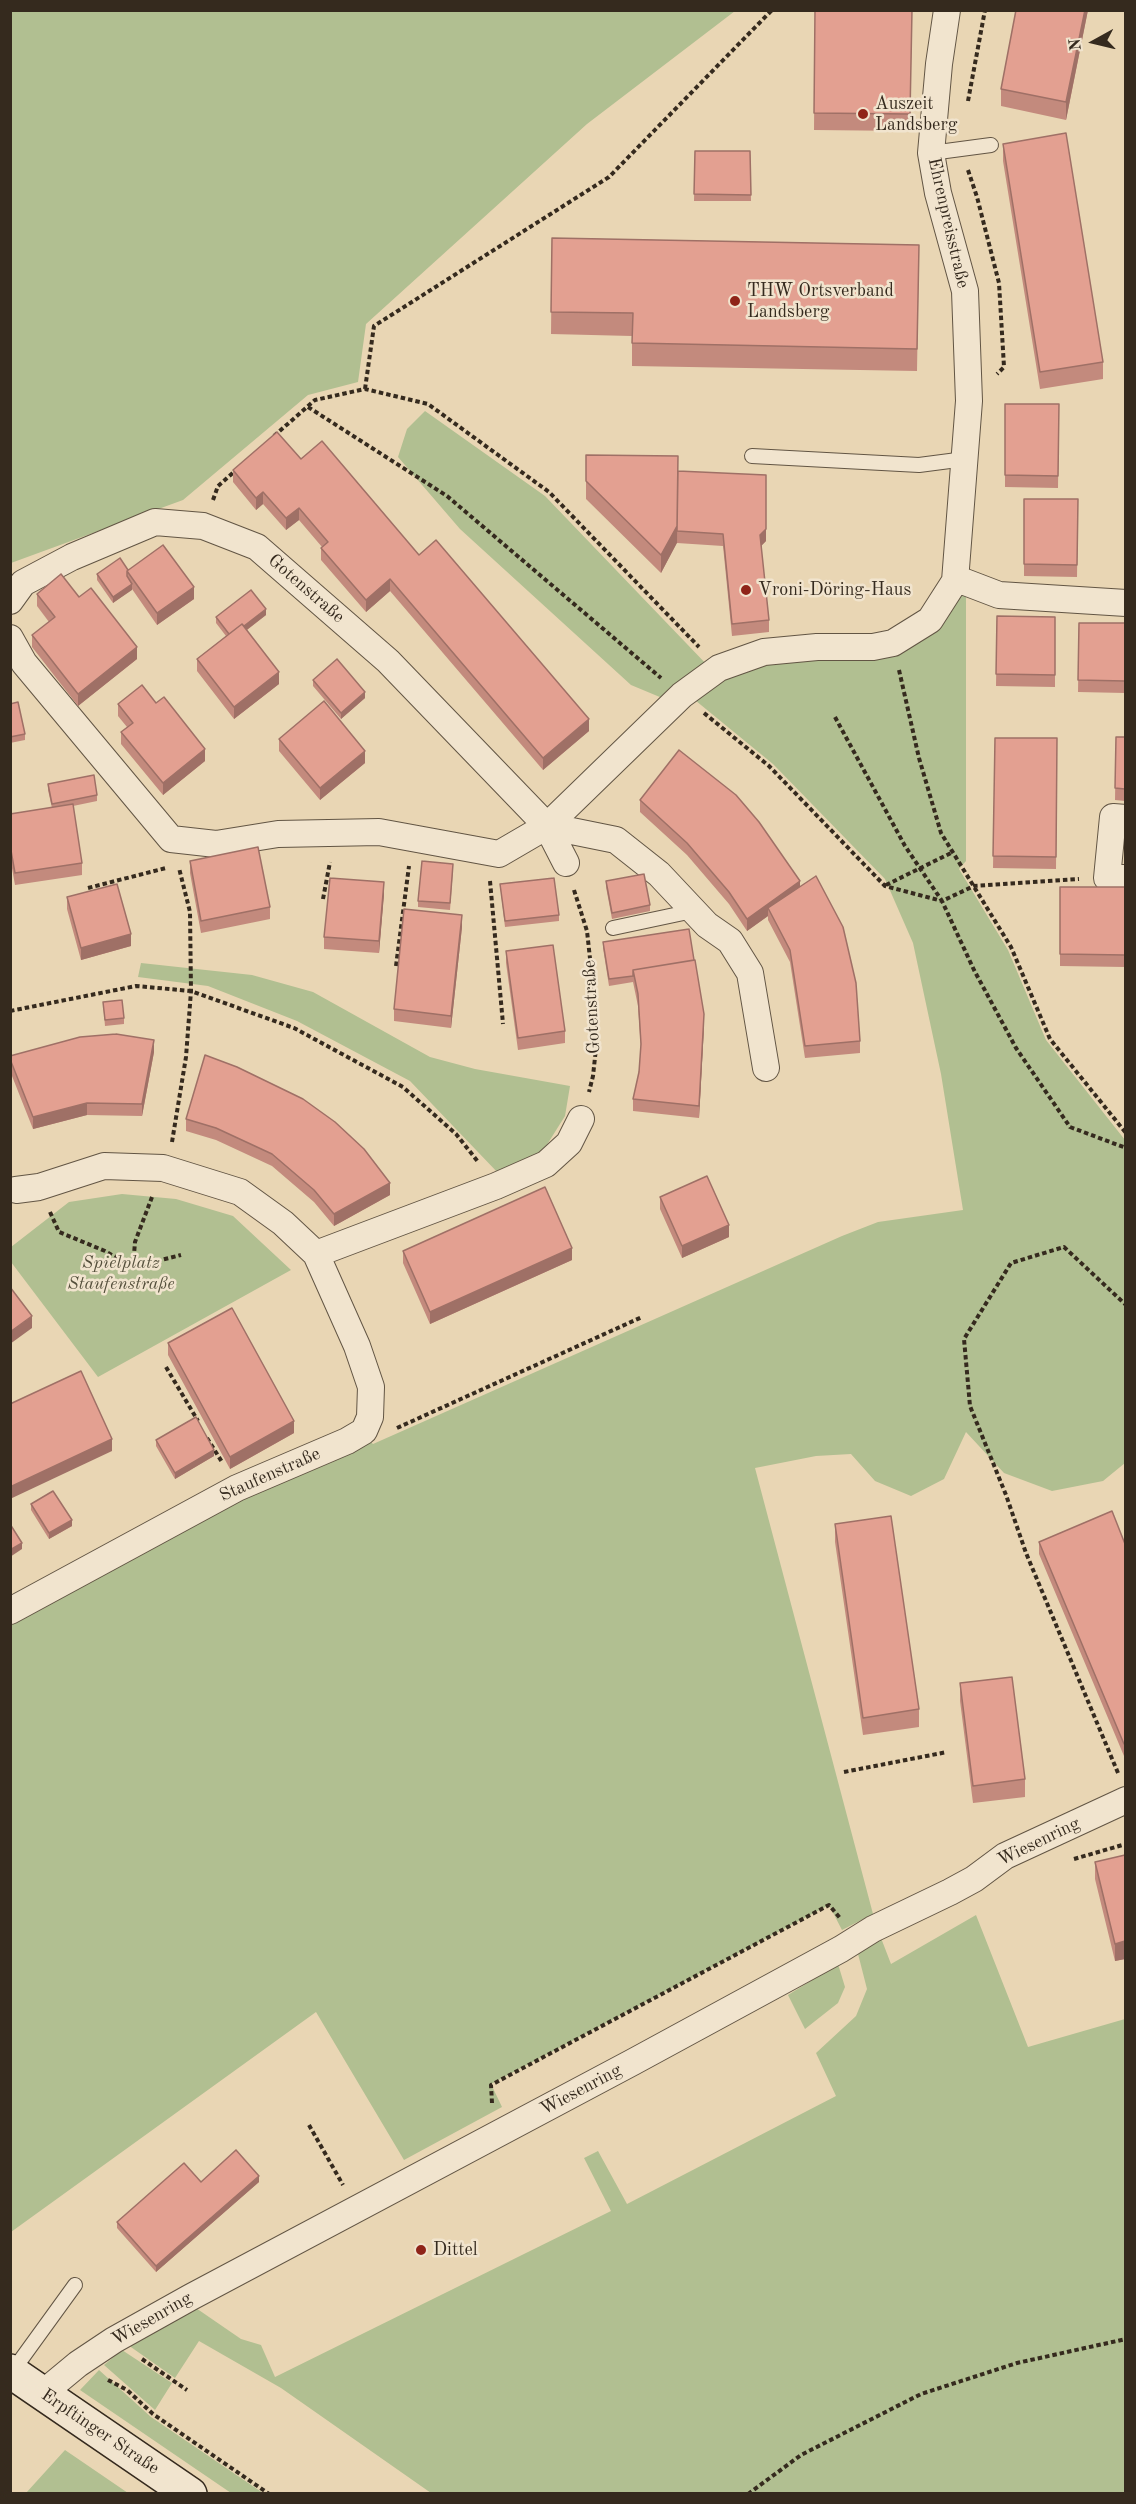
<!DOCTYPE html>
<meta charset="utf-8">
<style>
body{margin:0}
#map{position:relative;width:1136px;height:2504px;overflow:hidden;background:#e9d6b4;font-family:"Old Standard TT",serif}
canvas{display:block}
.frame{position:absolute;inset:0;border:12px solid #352a1e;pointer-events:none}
.north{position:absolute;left:1064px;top:12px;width:60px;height:60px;-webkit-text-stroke:4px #f1e4ce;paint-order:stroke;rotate:262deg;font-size:16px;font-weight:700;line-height:24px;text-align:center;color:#352a1e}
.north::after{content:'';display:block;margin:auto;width:21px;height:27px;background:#352a1e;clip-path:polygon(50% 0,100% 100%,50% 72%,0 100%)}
</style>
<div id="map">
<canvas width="1136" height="2504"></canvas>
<div class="frame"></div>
<div class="north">N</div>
</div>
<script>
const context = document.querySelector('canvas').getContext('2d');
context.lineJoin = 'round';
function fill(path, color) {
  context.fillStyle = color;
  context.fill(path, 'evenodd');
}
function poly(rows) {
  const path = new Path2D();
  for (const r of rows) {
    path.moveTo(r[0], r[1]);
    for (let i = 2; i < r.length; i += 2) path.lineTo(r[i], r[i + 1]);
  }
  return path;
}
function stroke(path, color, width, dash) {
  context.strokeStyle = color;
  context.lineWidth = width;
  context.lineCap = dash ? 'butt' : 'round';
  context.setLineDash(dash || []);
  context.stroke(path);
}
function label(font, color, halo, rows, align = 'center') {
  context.font = font + ' "Old Standard TT",serif';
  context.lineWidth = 5;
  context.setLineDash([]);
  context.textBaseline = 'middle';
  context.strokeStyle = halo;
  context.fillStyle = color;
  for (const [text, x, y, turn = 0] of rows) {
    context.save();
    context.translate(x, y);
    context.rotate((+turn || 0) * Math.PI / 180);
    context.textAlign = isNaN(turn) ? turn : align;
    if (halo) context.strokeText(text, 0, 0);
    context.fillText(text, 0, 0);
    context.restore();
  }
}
const green = poly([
 [10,11,735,11,587,124,366,324,358,382,308,395,183,500,11,563],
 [425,411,545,496,710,668,667,700,631,685,460,529,398,457,407,429],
 [966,594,966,861,959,869,1008,950,1046,1040,1125,1140,1125,1463,1103,1481,1052,1491,1004,1473,966,1432,944,1479,911,1496,875,1481,851,1454,816,1456,755,1468,873,1914,842,1930,829,1905,491,2084,502,2107,404,2160,316,2012,11,2232,11,1615,364,1436,373,1444,842,1236,878,1222,963,1210,941,1074,913,943,885,879,773,764,690,696,763,657,874,652,955,595],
 [141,963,252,975,313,992,430,1057,475,1069,570,1086,565,1116,538,1159,499,1174,410,1081,297,1021,208,986,138,977],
 [122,1194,176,1199,233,1216,291,1270,98,1377,11,1262,11,1247,69,1202],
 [976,1915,1028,2047,1125,2019,1125,2493,431,2493,281,2388,199,2341,175,2378,128,2345,193,2306,241,2339,261,2345,275,2377,611,2211,584,2158,598,2151,627,2204,836,2096,816,2053,856,2016,867,1989,857,1950,881,1938,891,1964],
 [838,1964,845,1987,838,2003,805,2029,788,1995],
 [122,2350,172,2383,155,2410,104,2365],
 [99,2370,151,2417,263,2493,231,2493,80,2390],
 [65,2450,128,2493,26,2493]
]);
const path = poly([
 [968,101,985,10],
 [968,170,977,197,999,283,1004,367,997,374],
 [365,389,374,326,609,177,772,10],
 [308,407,447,496,661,678],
 [274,436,315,400,365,389,428,404,549,492,699,647],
 [213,500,218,486,235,471],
 [899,670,919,758,941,833,1011,947,1050,1039,1126,1133],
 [704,713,769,766,885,886,942,901,974,970,1016,1048,1070,1127,1126,1148],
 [835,717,905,846,942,901,974,886,1079,879],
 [490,881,503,1024],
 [886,885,953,852],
 [88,888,166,868],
 [574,890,587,931,594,995,597,1039,593,1076,589,1092],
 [323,899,330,862],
 [396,966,409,866],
 [10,1011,136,986,191,991,294,1028,403,1087,456,1134,479,1163],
 [172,1142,186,1057,191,991,190,912,179,868],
 [152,1197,135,1242,133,1267,181,1255],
 [50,1212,59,1232,105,1251,133,1267],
 [166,1367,198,1421],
 [397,1428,642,1317],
 [207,1438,222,1462],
 [844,1772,947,1752],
 [1118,1773,1026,1553,1006,1495,970,1406,964,1339,1011,1263,1064,1247,1126,1305],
 [1074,1859,1126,1844],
 [492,2103,491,2085,829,1905,840,1918],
 [309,2125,343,2185],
 [142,2359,187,2390],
 [108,2380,127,2390,153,2414,269,2494],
 [748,2494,801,2455,921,2394,1017,2363,1126,2339]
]);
const lane = poly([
 [931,153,991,145],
 [752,456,919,465,965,459],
 [613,928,693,911],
 [12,2372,75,2285]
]);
const street = poly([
 [955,581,965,582,999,595,1126,603],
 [10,601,23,583,72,557,155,522,203,526,257,547,388,661,547,826,566,863],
 [10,638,24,663,171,839,216,844,278,834,379,832,499,854,547,826,682,695,719,668,764,652,817,647,873,647,893,643,930,620,955,581,969,401,965,291,938,193,931,153,939,64,947,10],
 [1126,818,1113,817,1107,878,1126,878],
 [547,826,616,840,659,874,707,925,730,941,750,973,766,1068],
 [316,1254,496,1186,546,1164,569,1143,581,1119],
 [10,1611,237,1488,347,1441,364,1431,370,1417,371,1387,357,1346,316,1254,283,1223,240,1192,163,1168,104,1166,39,1187,16,1190],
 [43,2393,78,2364,114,2340,191,2297,633,2062,841,1949,873,1929,950,1892,974,1879,1005,1856,1126,1800]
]);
const secondary = poly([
 [10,2371,190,2494]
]);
const wall = poly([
 [815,10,912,10,910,131,814,130],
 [1016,10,1088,10,1066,120,1001,106,1001,89],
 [1003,144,1103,362,1103,379,1040,389,1003,161],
 [695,151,750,151,751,201,694,201],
 [552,238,919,245,917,371,632,366,632,336,551,334],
 [1005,404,1059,404,1058,488,1005,487],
 [586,455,678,487,766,541,761,546,769,620,769,632,732,636,723,546,677,543,677,542,661,573,586,499],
 [301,459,419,555,589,731,543,770,390,591,366,612,321,560,321,548,322,547,299,520,286,530,263,504,256,510,233,482,233,470],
 [1024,499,1078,499,1077,577,1024,576],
 [128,570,194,599,157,625,132,589,113,603,97,580,97,574],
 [37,594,79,597,137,659,78,706,32,647,32,635,49,622,37,606],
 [266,615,247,630,279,684,234,719,197,671,197,659,226,636,216,623,216,617],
 [997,616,1055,617,1055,687,996,686],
 [1079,623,1125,623,1125,693,1078,692],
 [313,680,365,698,341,719,313,686],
 [156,703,205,761,163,795,121,744,121,732,127,727,118,716,118,704],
 [10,704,25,734,25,740,10,743],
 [1116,737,1125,737,1125,801,1115,800],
 [995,738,1057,738,1056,869,993,868],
 [279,739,365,763,320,800,279,751],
 [48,784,97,795,97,801,73,806,82,863,82,875,15,885,10,857,10,814,52,808,48,790],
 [640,800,800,886,860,1041,860,1053,805,1058,790,962,768,920,768,916,747,931,729,904,687,855,640,812],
 [190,861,270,907,270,919,201,933,190,873],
 [453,870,450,910,418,907,418,901],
 [606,881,650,905,650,911,612,919,606,887],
 [500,884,559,915,559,921,505,927],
 [1060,887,1125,887,1125,967,1060,966],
 [384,894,379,953,324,949,324,937],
 [67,897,131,946,81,960,67,909],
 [462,927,451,1028,394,1021,394,1009],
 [603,942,704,1026,699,1118,633,1111,633,1099,639,1072,641,1050,638,1006,633,982,609,986,603,948],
 [506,951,565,1031,565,1043,518,1050,506,963],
 [103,1002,124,1018,124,1024,105,1026],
 [154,1052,142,1116,87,1115,33,1129,10,1071,10,1056],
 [205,1055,390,1195,334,1226,314,1202,272,1166,216,1140,186,1131,186,1119],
 [660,1197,729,1237,682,1258,660,1209],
 [403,1251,572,1260,430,1324,403,1263],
 [168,1343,294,1433,230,1469,168,1355],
 [156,1440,214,1456,175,1479,156,1446],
 [31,1504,72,1526,49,1539,31,1510],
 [835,1524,919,1709,919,1727,863,1735,835,1542],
 [1039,1542,1125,1544,1125,1756,1124,1756,1039,1554],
 [960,1683,1025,1779,1025,1797,973,1803,960,1701],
 [1125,1855,1125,1959,1115,1961,1095,1879,1095,1862],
 [201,2182,259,2182,156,2272,117,2228,117,2222]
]);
const shadedWall = poly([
 [1085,10,1088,10,1066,120,1066,102],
 [678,456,677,543,661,573,661,555],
 [766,487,766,541,760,547,760,535],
 [263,492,263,504,256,510,256,498],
 [299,508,299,520,286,530,286,518],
 [390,579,390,591,366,612,366,600],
 [132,584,132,590,113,603,113,597],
 [194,587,194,599,157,625,157,613],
 [266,609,266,615,231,642,231,636],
 [137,647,137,659,78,706,78,694],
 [279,672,279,684,234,719,234,707],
 [365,692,365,698,341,719,341,713],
 [589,719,589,731,543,770,543,758],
 [205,749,205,761,163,795,163,783],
 [365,751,365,763,320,800,320,788],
 [800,881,800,893,768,908,768,916,747,931,747,919],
 [384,882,384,894,379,953,379,941],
 [462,915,462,927,451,1028,451,1016],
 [131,934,131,946,81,960,81,948],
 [12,983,12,995,10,996,10,984],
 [704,1014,704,1026,699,1118,699,1106],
 [154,1040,154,1052,142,1116,142,1104],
 [87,1103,87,1115,33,1129,33,1117],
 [390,1183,390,1195,334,1226,334,1214],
 [729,1225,729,1237,682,1258,682,1246],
 [572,1248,572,1260,430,1324,430,1312],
 [32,1316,32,1328,10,1344,10,1332],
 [294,1421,294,1433,230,1469,230,1457],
 [112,1439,112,1451,10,1499,10,1487],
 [214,1450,214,1456,175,1479,175,1473],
 [72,1520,72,1526,49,1539,49,1533],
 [22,1543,22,1549,10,1557,10,1550],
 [1124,1744,1125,1744,1125,1756,1124,1756],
 [1125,1941,1125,1959,1115,1961,1115,1944],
 [259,2176,259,2182,156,2272,156,2266]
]);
const building = poly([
 [815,10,912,10,910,114,814,113,815,10],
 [1016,10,1085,10,1066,102,1001,89,1016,10],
 [1066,133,1103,362,1040,372,1003,144,1066,133],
 [695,151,750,151,751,195,694,194,695,151],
 [552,238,919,245,917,349,632,343,633,313,551,312,552,238],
 [1005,404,1059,404,1058,476,1005,475,1005,404],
 [277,432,301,459,322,441,419,555,436,540,589,719,543,758,390,579,366,600,321,548,328,542,299,508,286,518,263,492,256,498,233,470,277,432],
 [586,455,678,456,677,526,661,555,586,481,586,455],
 [678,471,766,475,766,529,760,535,769,620,732,624,723,534,677,531,678,471],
 [1024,499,1078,499,1077,565,1024,564,1024,499],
 [163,545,194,587,157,613,127,571,163,545],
 [120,558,128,570,127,571,127,576,132,584,113,597,97,574,120,558],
 [61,574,79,597,91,588,137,647,78,694,32,635,55,617,37,594,61,574],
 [251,590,266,609,244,626,242,624,229,634,216,617,251,590],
 [997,616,1055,617,1055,675,996,674,997,616],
 [1079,623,1125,623,1125,681,1078,680,1079,623],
 [242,624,279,672,234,707,197,659,242,624],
 [337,659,365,692,341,713,313,680,337,659],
 [142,685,156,703,164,697,205,749,163,783,121,732,133,723,118,704,142,685],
 [324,701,365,751,320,788,279,739,324,701],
 [18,702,25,734,10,737,10,704,18,702],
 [1116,737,1125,737,1125,789,1115,788,1116,737],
 [995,738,1057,738,1056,857,993,856,995,738],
 [679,750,736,795,759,822,800,881,747,919,729,892,687,843,640,800,679,750],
 [94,775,97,795,52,804,48,784,94,775],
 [73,804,82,863,15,873,10,845,10,814,73,804],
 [258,847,270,907,201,921,190,861,258,847],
 [422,861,453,864,450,903,418,901,422,861],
 [644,874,650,905,612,913,606,881,644,874],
 [816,876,843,927,856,983,860,1041,805,1046,790,950,768,908,816,876],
 [330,878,384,882,379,941,324,937,330,878],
 [554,878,559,915,505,921,500,884,554,878],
 [117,884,131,934,81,948,67,897,117,884],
 [1060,887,1125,887,1125,955,1060,954,1060,887],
 [404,909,462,915,451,1016,394,1009,404,909],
 [689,929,694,960,633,970,633,976,609,979,603,942,689,929],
 [553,945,565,1031,518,1038,506,951,553,945],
 [695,960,704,1014,699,1106,633,1099,639,1072,641,1044,638,994,633,970,695,960],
 [122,1000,124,1018,105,1020,103,1002,122,1000],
 [116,1034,154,1040,142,1104,87,1103,33,1117,10,1059,10,1056,80,1037,116,1034],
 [205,1055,237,1067,303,1099,335,1122,364,1149,390,1183,334,1214,314,1190,272,1154,216,1128,186,1119,205,1055],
 [707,1176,729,1225,682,1246,660,1197,707,1176],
 [545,1187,572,1248,430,1312,403,1251,545,1187],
 [10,1287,32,1316,10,1332,10,1287],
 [232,1308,294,1421,230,1457,168,1343,232,1308],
 [81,1371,112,1439,10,1487,10,1404,81,1371],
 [196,1417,214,1450,175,1473,156,1440,196,1417],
 [53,1491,72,1520,49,1533,31,1504,53,1491],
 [1112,1511,1125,1544,1125,1744,1124,1744,1039,1542,1112,1511],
 [891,1516,919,1709,863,1718,835,1524,891,1516],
 [10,1524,22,1543,10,1550,10,1524],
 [1012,1677,1025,1779,973,1786,960,1683,1012,1677],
 [1125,1855,1125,1941,1115,1944,1095,1862,1125,1855],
 [236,2150,259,2176,156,2266,117,2222,184,2163,201,2182,236,2150]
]);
const markers = [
 [863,114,6,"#8f2418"],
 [735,301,6,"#8f2418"],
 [746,590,6,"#8f2418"],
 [421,2250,6,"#8f2418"]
];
const poiNames = [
 ["Auszeit",875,104],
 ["Landsberg",875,125],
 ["THW Ortsverband",747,291],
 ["Landsberg",747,312],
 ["Vroni-Döring-Haus",758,590],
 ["Dittel",433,2250]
];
const streetNames = [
 ["Ehrenpreisstraße",948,223,77],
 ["Gotenstraße",306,589,41],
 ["Gotenstraße",592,1007,-93],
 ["Staufenstraße",270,1475,-24],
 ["Wiesenring",1039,1842,-26],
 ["Wiesenring",581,2090,-28],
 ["Wiesenring",152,2319,-30],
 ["Erpftinger Straße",100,2432,34]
];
const parkNames = [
 ["Spielplatz",121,1263],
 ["Staufenstraße",121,1284]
];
fill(green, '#b1bf91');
stroke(lane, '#625544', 16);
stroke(street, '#625544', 28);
stroke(secondary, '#352a1e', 36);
stroke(path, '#352a1e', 4, [4.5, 3]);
stroke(lane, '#f1e4ce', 14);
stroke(street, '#f1e4ce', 26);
stroke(secondary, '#f1e4ce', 33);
fill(wall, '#c38a7d');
fill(shadedWall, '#9f7066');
fill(building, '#e3a091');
stroke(building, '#9f7066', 1.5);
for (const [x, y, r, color] of markers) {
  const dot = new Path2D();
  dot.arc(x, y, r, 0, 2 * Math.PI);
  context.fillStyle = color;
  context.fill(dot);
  stroke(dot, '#f1e4ce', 2);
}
label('18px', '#352a1e', '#f1e4ce', poiNames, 'left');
label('18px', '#352a1e', '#f1e4ce', streetNames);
label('italic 18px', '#544f3b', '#f1e4ce', parkNames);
</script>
